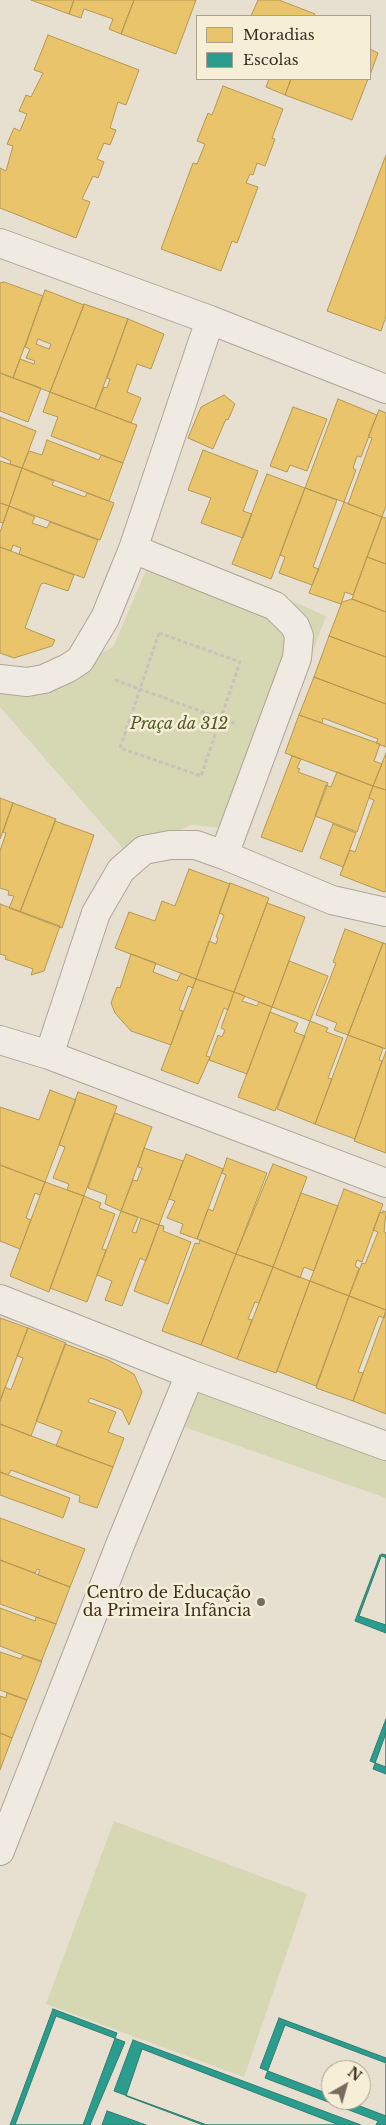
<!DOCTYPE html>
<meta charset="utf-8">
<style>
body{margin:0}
#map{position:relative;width:386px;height:2125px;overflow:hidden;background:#e7e0d1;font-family:"Libre Baskerville",serif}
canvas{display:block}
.legend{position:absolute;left:196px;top:15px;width:175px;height:65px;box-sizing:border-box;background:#f7eed8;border:1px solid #ada18e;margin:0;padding:6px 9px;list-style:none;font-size:15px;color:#3d2e20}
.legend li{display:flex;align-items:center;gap:10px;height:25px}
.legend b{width:25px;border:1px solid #ada18e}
.north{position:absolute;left:321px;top:2060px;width:50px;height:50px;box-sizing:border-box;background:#f7eed8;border:1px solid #ada18e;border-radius:50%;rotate:38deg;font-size:14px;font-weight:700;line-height:20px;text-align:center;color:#3d2e20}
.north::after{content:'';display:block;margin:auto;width:18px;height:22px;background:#786c5e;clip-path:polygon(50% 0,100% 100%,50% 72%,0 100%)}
</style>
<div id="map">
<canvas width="386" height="2125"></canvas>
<ul class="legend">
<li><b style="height:14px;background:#e9c46a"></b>Moradias</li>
<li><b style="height:14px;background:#2a9d8f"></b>Escolas</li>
</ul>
<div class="north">N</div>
</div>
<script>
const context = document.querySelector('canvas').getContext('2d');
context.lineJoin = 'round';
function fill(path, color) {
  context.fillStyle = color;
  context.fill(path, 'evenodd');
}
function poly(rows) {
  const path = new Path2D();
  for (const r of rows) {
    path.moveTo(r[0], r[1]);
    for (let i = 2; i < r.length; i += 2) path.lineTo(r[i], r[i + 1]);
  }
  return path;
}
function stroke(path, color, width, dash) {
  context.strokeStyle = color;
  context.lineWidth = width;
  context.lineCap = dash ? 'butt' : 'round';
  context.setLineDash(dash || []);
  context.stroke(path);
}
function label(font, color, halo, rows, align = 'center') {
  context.font = font + ' "Libre Baskerville",serif';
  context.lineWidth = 5;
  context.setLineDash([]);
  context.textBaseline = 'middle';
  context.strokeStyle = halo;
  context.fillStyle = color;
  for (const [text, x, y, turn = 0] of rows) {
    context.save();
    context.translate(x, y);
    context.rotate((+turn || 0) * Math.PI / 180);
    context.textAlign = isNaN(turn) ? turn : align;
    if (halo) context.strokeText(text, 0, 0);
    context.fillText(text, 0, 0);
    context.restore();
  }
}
const green = poly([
 [158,543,326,616,247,830,191,825,128,854,0,707,0,687,39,685,113,647],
 [200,1389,386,1456,386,1498,179,1425],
 [114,1821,307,1894,244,2077,46,2004]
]);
const homes = poly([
 [31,0,74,0,69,14,31,0],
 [74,0,134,0,121,34,109,29,113,19,84,9,81,18,69,14,74,0],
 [134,0,196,0,176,54,121,34,134,0],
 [258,0,279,0,315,14,314,16,251,16,258,0],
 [48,35,139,70,126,105,118,102,110,128,116,130,110,145,104,143,97,159,104,162,98,178,93,176,82,199,90,202,76,238,0,208,0,168,6,171,13,146,7,144,14,128,20,131,27,114,19,111,26,95,31,97,43,73,34,70,48,35],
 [370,49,378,53,370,75,370,49],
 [269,79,291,79,285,95,266,87,269,79],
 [291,79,368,79,352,120,285,95,291,79],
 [223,86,283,109,272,138,275,139,265,166,257,163,253,175,250,174,246,183,258,187,237,243,232,241,221,271,161,249,193,163,197,164,205,144,197,141,208,113,212,115,223,86],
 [386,155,386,316,381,331,327,311,386,155],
 [4,282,43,296,13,378,0,373,0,283,4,282],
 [45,290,84,305,50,392,13,378,20,359,34,364,35,361,26,358,30,349,25,347,45,290],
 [38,339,51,344,49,349,36,344,38,339],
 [84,304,128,319,95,409,50,392,84,304],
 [128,319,164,334,151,369,137,364,127,392,141,398,131,423,95,409,104,387,107,388,110,379,107,378,128,319],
 [0,373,41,388,28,422,0,411,0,373],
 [50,392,137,425,123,463,51,436,58,417,43,412,50,392],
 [224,395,235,404,228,420,226,419,213,449,188,438,201,407,224,395],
 [338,399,377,415,361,457,357,456,353,468,356,470,344,502,305,488,338,399],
 [293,407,327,419,307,471,290,465,287,472,270,466,293,407],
 [379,410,386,413,386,506,382,517,348,504,372,438,368,437,379,410],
 [0,417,36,431,22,468,10,464,11,461,0,456,0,417],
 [47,440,99,460,101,455,123,463,109,501,22,468,29,451,42,455,47,440],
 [203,450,258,471,243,511,252,514,243,538,201,523,211,498,188,490,203,450],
 [0,461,22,468,9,506,0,503,0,461],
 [22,468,54,481,52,485,85,497,87,493,114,503,100,540,9,506,22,468],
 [267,474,305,488,271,579,232,564,267,474],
 [305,488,337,500,313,567,319,569,312,585,279,573,285,557,280,555,305,488],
 [344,502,382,517,353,595,345,592,341,604,309,593,344,502],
 [0,503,9,506,3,523,0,522,0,503],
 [9,506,35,517,32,523,47,528,50,522,98,540,84,578,19,554,21,548,13,545,11,551,0,547,0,532,9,506],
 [382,517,386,518,386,564,367,557,382,517],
 [0,547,74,575,68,591,44,583,41,584,25,628,55,640,52,646,14,658,0,653,0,547],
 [367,557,386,564,386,612,352,599,367,557],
 [352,599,386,612,386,657,329,636,342,602,352,599],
 [329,636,386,657,386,704,314,677,329,636],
 [314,677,386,704,386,747,376,743,378,739,323,718,322,723,299,715,314,677],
 [299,715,380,744,374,761,382,764,373,786,285,753,299,715],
 [386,753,386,790,373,786,386,753],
 [292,756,301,759,297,768,300,769,298,772,328,783,302,852,261,837,292,756],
 [337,772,373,786,357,832,315,816,326,785,331,787,337,772],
 [373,786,386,790,386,891,384,892,340,875,350,850,355,852,374,800,369,798,373,786],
 [0,798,13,803,0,839,0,798],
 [13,803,56,819,20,912,9,908,14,896,8,895,9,891,0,888,0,851,6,833,3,832,13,803],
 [55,821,94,835,62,928,20,912,55,821],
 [333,824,356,833,343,867,320,858,333,824],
 [189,869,230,884,196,979,115,948,129,912,155,921,162,901,175,906,189,869],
 [230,883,269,898,234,992,196,979,209,941,216,944,218,938,216,937,224,915,219,913,230,883],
 [267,903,305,917,272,1007,234,992,267,903],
 [0,904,60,926,44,971,31,975,33,969,5,959,6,956,0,954,0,904],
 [345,929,383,943,348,1035,334,1030,337,1023,316,1015,336,963,333,962,345,929],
 [383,943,386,944,386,1049,348,1035,383,943],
 [131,954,156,963,153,972,177,981,181,973,196,979,193,988,188,986,179,1010,183,1011,171,1045,131,1031,115,1013,111,1003,117,987,120,988,131,954],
 [289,961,328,976,310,1021,272,1007,289,961],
 [196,979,234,992,228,1010,224,1008,206,1056,210,1057,198,1084,161,1070,196,979],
 [234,992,245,996,242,1001,257,1006,259,1002,272,1007,247,1074,209,1060,218,1035,222,1037,225,1030,221,1028,234,992],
 [270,1012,298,1023,294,1032,305,1036,275,1111,238,1097,270,1012],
 [310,1021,328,1028,326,1032,343,1038,328,1078,332,1079,315,1124,277,1109,310,1021],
 [348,1035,383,1048,379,1060,382,1061,355,1139,315,1124,348,1035],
 [386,1051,386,1153,354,1141,386,1051],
 [50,1090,76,1100,45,1182,0,1165,0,1107,39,1120,50,1090],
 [78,1092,117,1106,84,1196,67,1190,69,1184,53,1178,65,1147,59,1145,78,1092],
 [115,1113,152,1127,121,1211,105,1204,107,1195,88,1188,115,1113],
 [144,1148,183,1161,159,1225,121,1211,133,1180,137,1181,142,1168,138,1167,144,1148],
 [186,1154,223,1169,197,1239,180,1233,183,1224,167,1218,175,1201,169,1199,186,1154],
 [227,1158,267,1173,236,1254,197,1239,208,1209,213,1211,226,1175,222,1173,227,1158],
 [273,1164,307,1177,273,1267,236,1254,273,1164],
 [0,1165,45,1182,40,1195,35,1193,26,1218,31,1220,20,1249,0,1241,0,1165],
 [45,1182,84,1196,49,1292,10,1276,45,1182],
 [344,1189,383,1204,362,1262,357,1260,355,1266,359,1268,349,1296,310,1281,344,1189],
 [301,1193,338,1206,314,1271,304,1267,300,1278,273,1267,301,1193],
 [84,1196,101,1203,99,1208,115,1214,102,1249,106,1250,87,1302,50,1288,84,1196],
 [121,1211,138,1217,132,1232,136,1233,141,1218,159,1225,146,1261,140,1258,122,1306,105,1300,112,1281,97,1275,121,1211],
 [383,1211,386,1212,384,1232,386,1233,386,1310,349,1296,362,1263,365,1264,378,1232,373,1230,380,1212,383,1213,383,1211],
 [159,1225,164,1226,163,1231,191,1242,168,1304,134,1291,159,1225],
 [200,1240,236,1254,201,1345,162,1331,195,1243,199,1244,200,1240],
 [236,1254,273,1267,259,1303,255,1302,248,1319,252,1320,237,1359,201,1345,236,1254],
 [273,1267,310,1281,276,1373,237,1359,273,1267],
 [310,1281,349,1296,316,1386,277,1371,310,1281],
 [349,1296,386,1310,384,1318,379,1316,358,1372,363,1373,353,1401,316,1388,349,1296],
 [386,1311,386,1414,353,1401,386,1311],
 [0,1318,28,1328,0,1401,0,1318],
 [28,1328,66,1343,31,1436,0,1424,0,1401,5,1387,11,1390,23,1358,17,1356,28,1328],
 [65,1344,108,1360,134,1374,142,1392,129,1425,122,1410,90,1398,88,1402,116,1412,108,1432,124,1438,113,1467,56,1446,62,1431,36,1421,65,1344],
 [0,1424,113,1467,97,1508,79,1502,80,1496,11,1470,8,1475,0,1472,0,1424],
 [0,1472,70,1498,63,1518,0,1495,0,1472],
 [0,1518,85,1549,70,1587,38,1575,40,1570,37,1569,35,1573,0,1560,0,1518],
 [0,1560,70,1587,56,1624,0,1604,0,1560],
 [0,1608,35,1621,36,1617,56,1624,41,1662,0,1646,0,1608],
 [0,1652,21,1659,23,1655,42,1661,27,1700,0,1690,0,1652],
 [7,1693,27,1700,12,1738,0,1733,0,1696,6,1698,7,1693],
 [0,1733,12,1738,0,1770,0,1733]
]);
const schools = poly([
 [382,1554,386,1555,386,1625,359,1616,382,1554],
 [380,1555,386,1558,386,1633,355,1621,380,1555],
 [386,1719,386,1767,370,1761,386,1719],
 [386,1733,386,1774,373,1769,386,1733],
 [53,2009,117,2033,83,2125,10,2125,53,2009],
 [56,2016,125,2042,90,2125,15,2125,56,2016],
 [279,2018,386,2058,386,2116,344,2100,361,2100,361,2070,331,2070,331,2095,260,2068,279,2018],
 [285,2025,386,2063,386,2125,376,2125,378,2121,265,2078,285,2025],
 [331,2070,361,2070,361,2100,331,2100,331,2070],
 [133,2040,361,2125,207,2125,114,2091,133,2040],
 [142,2049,339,2125,203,2125,126,2096,142,2049],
 [107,2111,113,2113,146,2125,102,2125,107,2111]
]);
const path = poly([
 [159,633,240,662,201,776,120,748,159,633],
 [115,680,236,724]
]);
const minor = poly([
 [0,243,210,320,386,389],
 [133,549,210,320],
 [0,679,27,682,44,679,68,668,80,660,105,618,133,549,275,606,295,626,299,636,297,658,224,855],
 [0,1040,49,1055,386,1183],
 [49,1055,96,913,121,870,144,850,170,845,196,845,224,855,332,900,386,912],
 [0,1299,190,1374,386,1446],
 [0,1851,120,1545,190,1374]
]);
const markers = [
 [261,1602,5,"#786c5e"]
];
const parkNames = [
 ["Praça da 312",179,724]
];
const poiNames = [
 ["Centro de Educação",251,1593],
 ["da Primeira Infância",251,1611]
];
fill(green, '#d6d7b3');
fill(homes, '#e9c46a');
stroke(homes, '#b59754', 1);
fill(schools, '#2a9d8f');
stroke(schools, '#307c6e', 1);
stroke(minor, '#ada599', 30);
stroke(path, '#c8c2b9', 3, [4, 2.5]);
stroke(minor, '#efebe3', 28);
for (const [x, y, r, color] of markers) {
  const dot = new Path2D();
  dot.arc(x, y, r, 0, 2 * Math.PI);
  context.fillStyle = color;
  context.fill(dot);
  stroke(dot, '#f7eed8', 2);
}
label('italic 16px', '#4d5a26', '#f7eed8', parkNames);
label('16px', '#3d2e20', '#f7eed8', poiNames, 'right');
</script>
